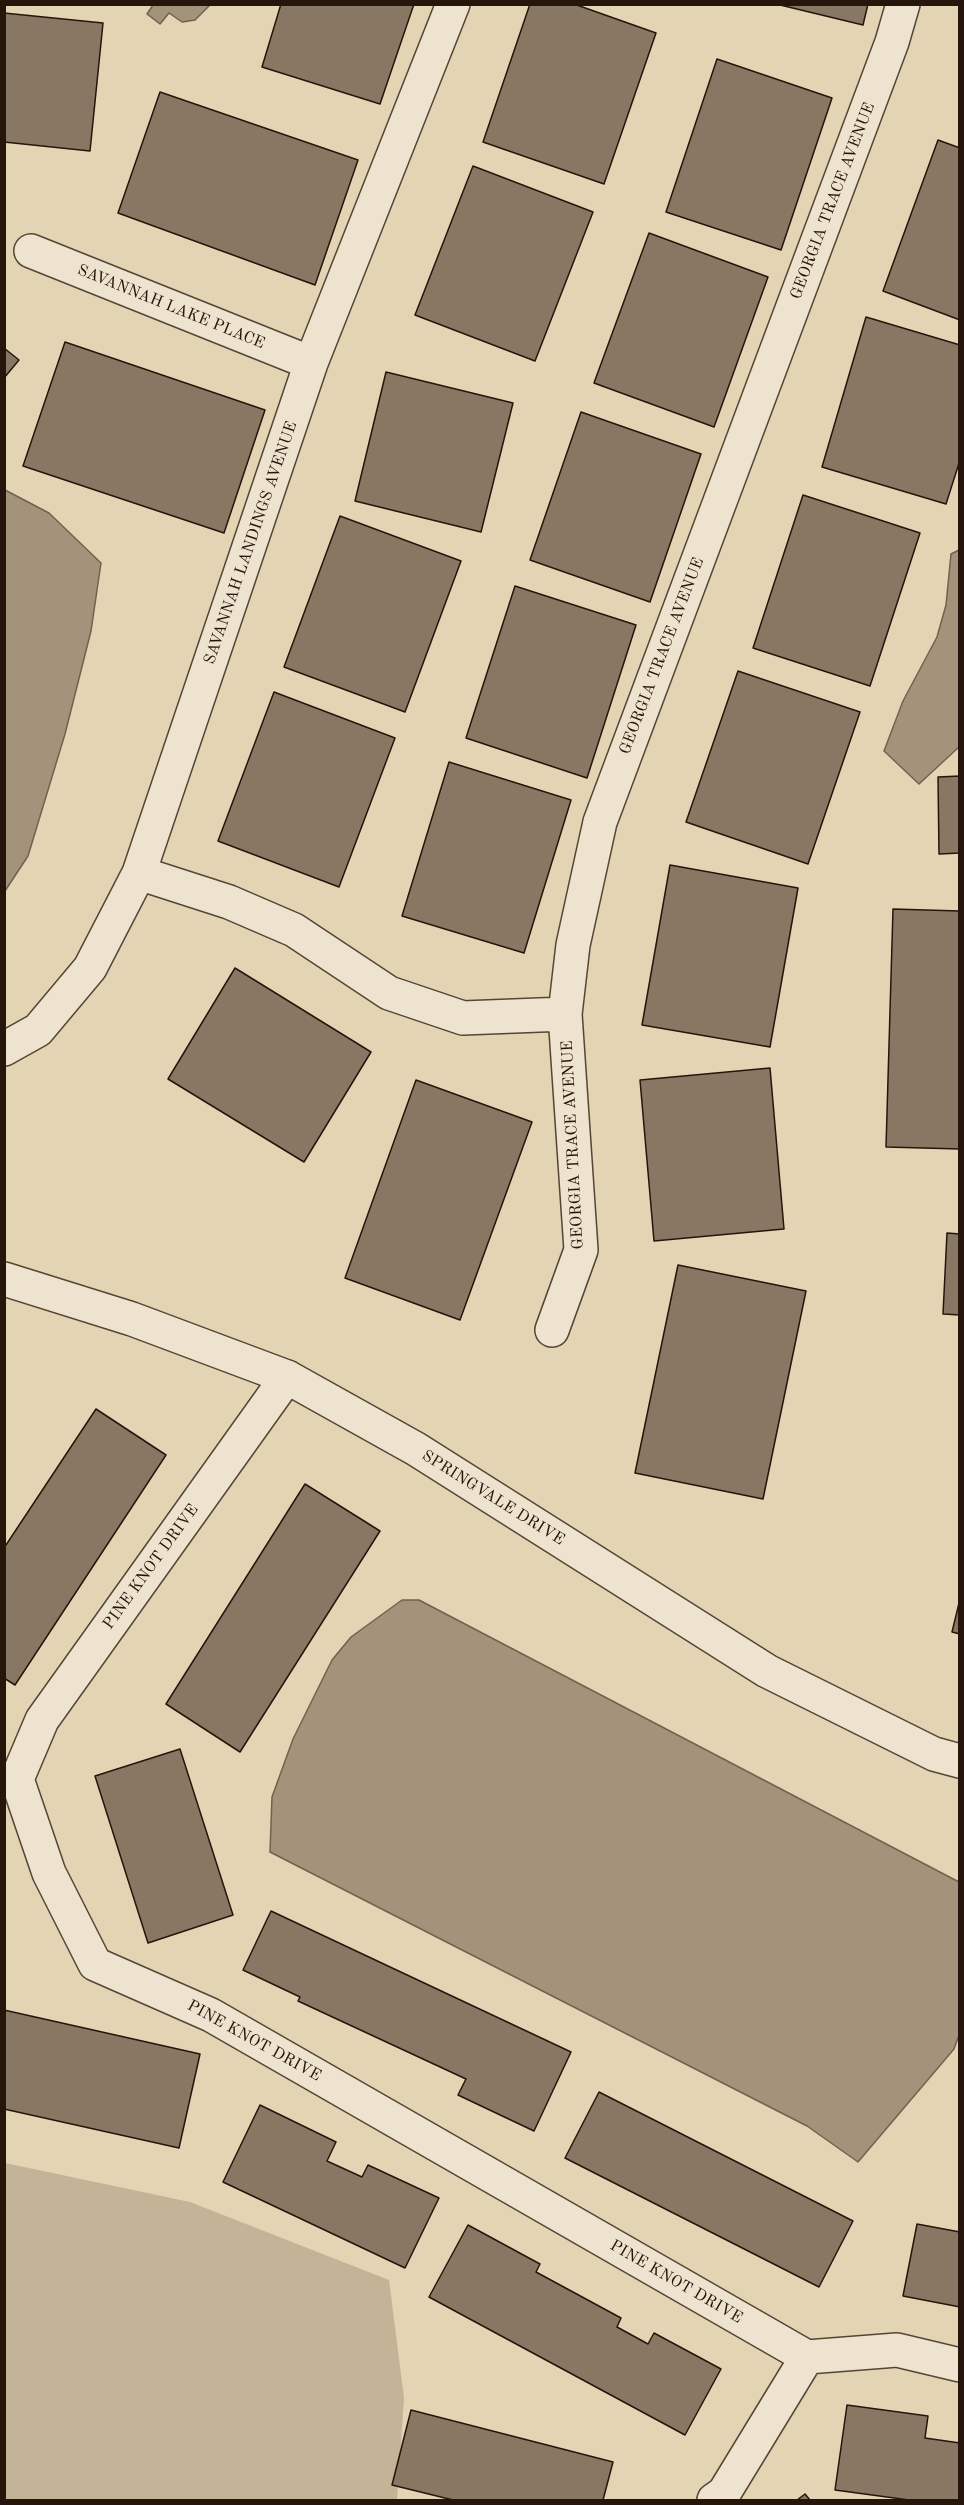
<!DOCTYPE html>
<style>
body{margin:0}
#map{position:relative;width:964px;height:2505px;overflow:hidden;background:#e3d4b4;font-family:"Old Standard TT",serif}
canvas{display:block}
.frame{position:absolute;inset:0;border:6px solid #26150b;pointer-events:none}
</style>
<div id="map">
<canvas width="964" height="2505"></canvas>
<div class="frame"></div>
</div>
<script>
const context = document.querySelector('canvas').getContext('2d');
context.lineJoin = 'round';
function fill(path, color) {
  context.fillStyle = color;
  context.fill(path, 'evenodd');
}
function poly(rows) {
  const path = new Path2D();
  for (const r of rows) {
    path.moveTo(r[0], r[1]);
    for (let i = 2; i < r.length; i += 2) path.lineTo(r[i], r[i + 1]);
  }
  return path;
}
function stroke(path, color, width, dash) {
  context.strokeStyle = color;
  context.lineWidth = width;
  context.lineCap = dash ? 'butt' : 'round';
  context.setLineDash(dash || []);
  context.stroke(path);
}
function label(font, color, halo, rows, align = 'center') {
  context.font = font + ' "Old Standard TT",serif';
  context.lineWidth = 4.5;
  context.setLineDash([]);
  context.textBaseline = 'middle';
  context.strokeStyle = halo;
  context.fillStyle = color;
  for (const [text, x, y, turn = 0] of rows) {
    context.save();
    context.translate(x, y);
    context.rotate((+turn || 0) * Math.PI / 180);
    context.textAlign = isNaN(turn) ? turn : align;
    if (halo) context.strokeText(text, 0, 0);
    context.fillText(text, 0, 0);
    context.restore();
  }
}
const green = poly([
 [5,2163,190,2202,389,2280,404,2398,397,2500,5,2500]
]);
const water = poly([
 [153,5,210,5,195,20,182,22,169,13,160,24,147,14,153,5],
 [5,490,49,513,101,563,91,631,65,734,28,856,5,891,5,490],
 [959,550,959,747,919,784,884,751,903,701,937,637,946,605,951,554,959,550],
 [402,1600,419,1600,959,1882,959,2035,954,2049,858,2162,807,2126,270,1852,272,1797,293,1739,332,1660,351,1637,402,1600]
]);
const building = poly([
 [281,4,414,4,380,104,262,67,281,4],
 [530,4,574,4,656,33,604,184,483,142,530,4],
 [776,4,868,4,863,25,776,4],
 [4,13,103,23,90,151,4,142,4,13],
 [717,59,832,98,781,250,666,212,717,59],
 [160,92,358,160,315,285,118,213,160,92],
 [938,140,960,148,960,320,883,291,938,140],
 [473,166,593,212,535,361,415,315,473,166],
 [649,233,768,277,714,427,594,383,649,233],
 [866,317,960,345,960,460,946,504,822,467,866,317],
 [65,342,265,410,224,533,23,466,65,342],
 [4,348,19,360,4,378,4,348],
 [386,372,513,403,481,532,355,501,386,372],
 [581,412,701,454,650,602,530,560,581,412],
 [803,495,920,533,870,686,753,648,803,495],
 [340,516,461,561,405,712,284,667,340,516],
 [515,586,636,625,587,778,466,738,515,586],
 [738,671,860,712,808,864,686,822,738,671],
 [274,692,395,738,339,887,218,841,274,692],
 [449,762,571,800,524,953,402,916,449,762],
 [960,776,960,853,939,854,938,777,960,776],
 [670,865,798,888,770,1047,642,1025,670,865],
 [893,909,960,911,960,1149,886,1147,893,909],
 [235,968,371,1052,304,1162,168,1079,235,968],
 [770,1068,784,1229,654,1241,640,1080,770,1068],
 [416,1080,532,1122,460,1320,345,1278,416,1080],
 [947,1233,960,1234,960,1315,943,1314,947,1233],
 [678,1265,806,1291,763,1499,635,1473,678,1265],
 [96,1409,166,1455,15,1685,4,1678,4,1548,96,1409],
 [305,1484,380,1531,240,1752,166,1704,305,1484],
 [960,1599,960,1634,952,1632,960,1599],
 [180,1749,233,1915,148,1943,95,1776,180,1749],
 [271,1911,571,2052,534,2131,458,2095,466,2079,298,2001,300,1997,243,1970,271,1911],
 [4,2010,200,2054,179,2148,4,2109,4,2010],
 [599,2092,853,2221,819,2287,565,2158,599,2092],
 [260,2105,336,2142,327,2161,362,2177,368,2165,439,2198,405,2268,223,2182,260,2105],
 [917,2224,960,2232,960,2307,903,2296,917,2224],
 [468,2225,540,2264,536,2272,621,2318,617,2327,648,2344,654,2333,721,2369,685,2435,429,2297,468,2225],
 [847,2405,928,2416,925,2438,960,2443,960,2500,909,2500,835,2490,847,2405],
 [411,2410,613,2462,603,2500,453,2500,392,2485,411,2410],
 [805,2494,810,2500,797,2500,805,2494]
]);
const minor = poly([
 [31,251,311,363],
 [139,873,229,902,294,930,389,993,463,1018,565,1014],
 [4,1049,38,1030,90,968,139,873,311,363,453,4],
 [552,1330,581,1250,565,1014,573,945,600,822,892,42,903,4],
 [287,1377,42,1720,17,1779,49,1873,95,1964,211,2015,807,2357,897,2350,960,2365],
 [714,2500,724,2493,807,2357]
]);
const tertiary = poly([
 [4,1279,132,1319,287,1377,416,1449,767,1671,934,1754,960,1761]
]);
const streetNames = [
 ["GEORGIA TRACE AVENUE",833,201,-69],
 ["SAVANNAH LAKE PLACE",171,307,22],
 ["SAVANNAH LANDINGS AVENUE",251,543,-71],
 ["GEORGIA TRACE AVENUE",662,656,-69],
 ["GEORGIA TRACE AVENUE",573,1145,-93],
 ["SPRINGVALE DRIVE",493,1498,32],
 ["PINE KNOT DRIVE",151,1567,-54],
 ["PINE KNOT DRIVE",254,2041,29],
 ["PINE KNOT DRIVE",676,2282,30]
];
fill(green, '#c3b497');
fill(water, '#a3937b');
stroke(water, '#71614e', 1.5);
fill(building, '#887863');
stroke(building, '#26150b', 1.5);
stroke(minor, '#554535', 36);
stroke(tertiary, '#554535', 36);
stroke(minor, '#ede3ce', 33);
stroke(tertiary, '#ede3ce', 33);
label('16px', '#26150b', '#ede3ce', streetNames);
</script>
